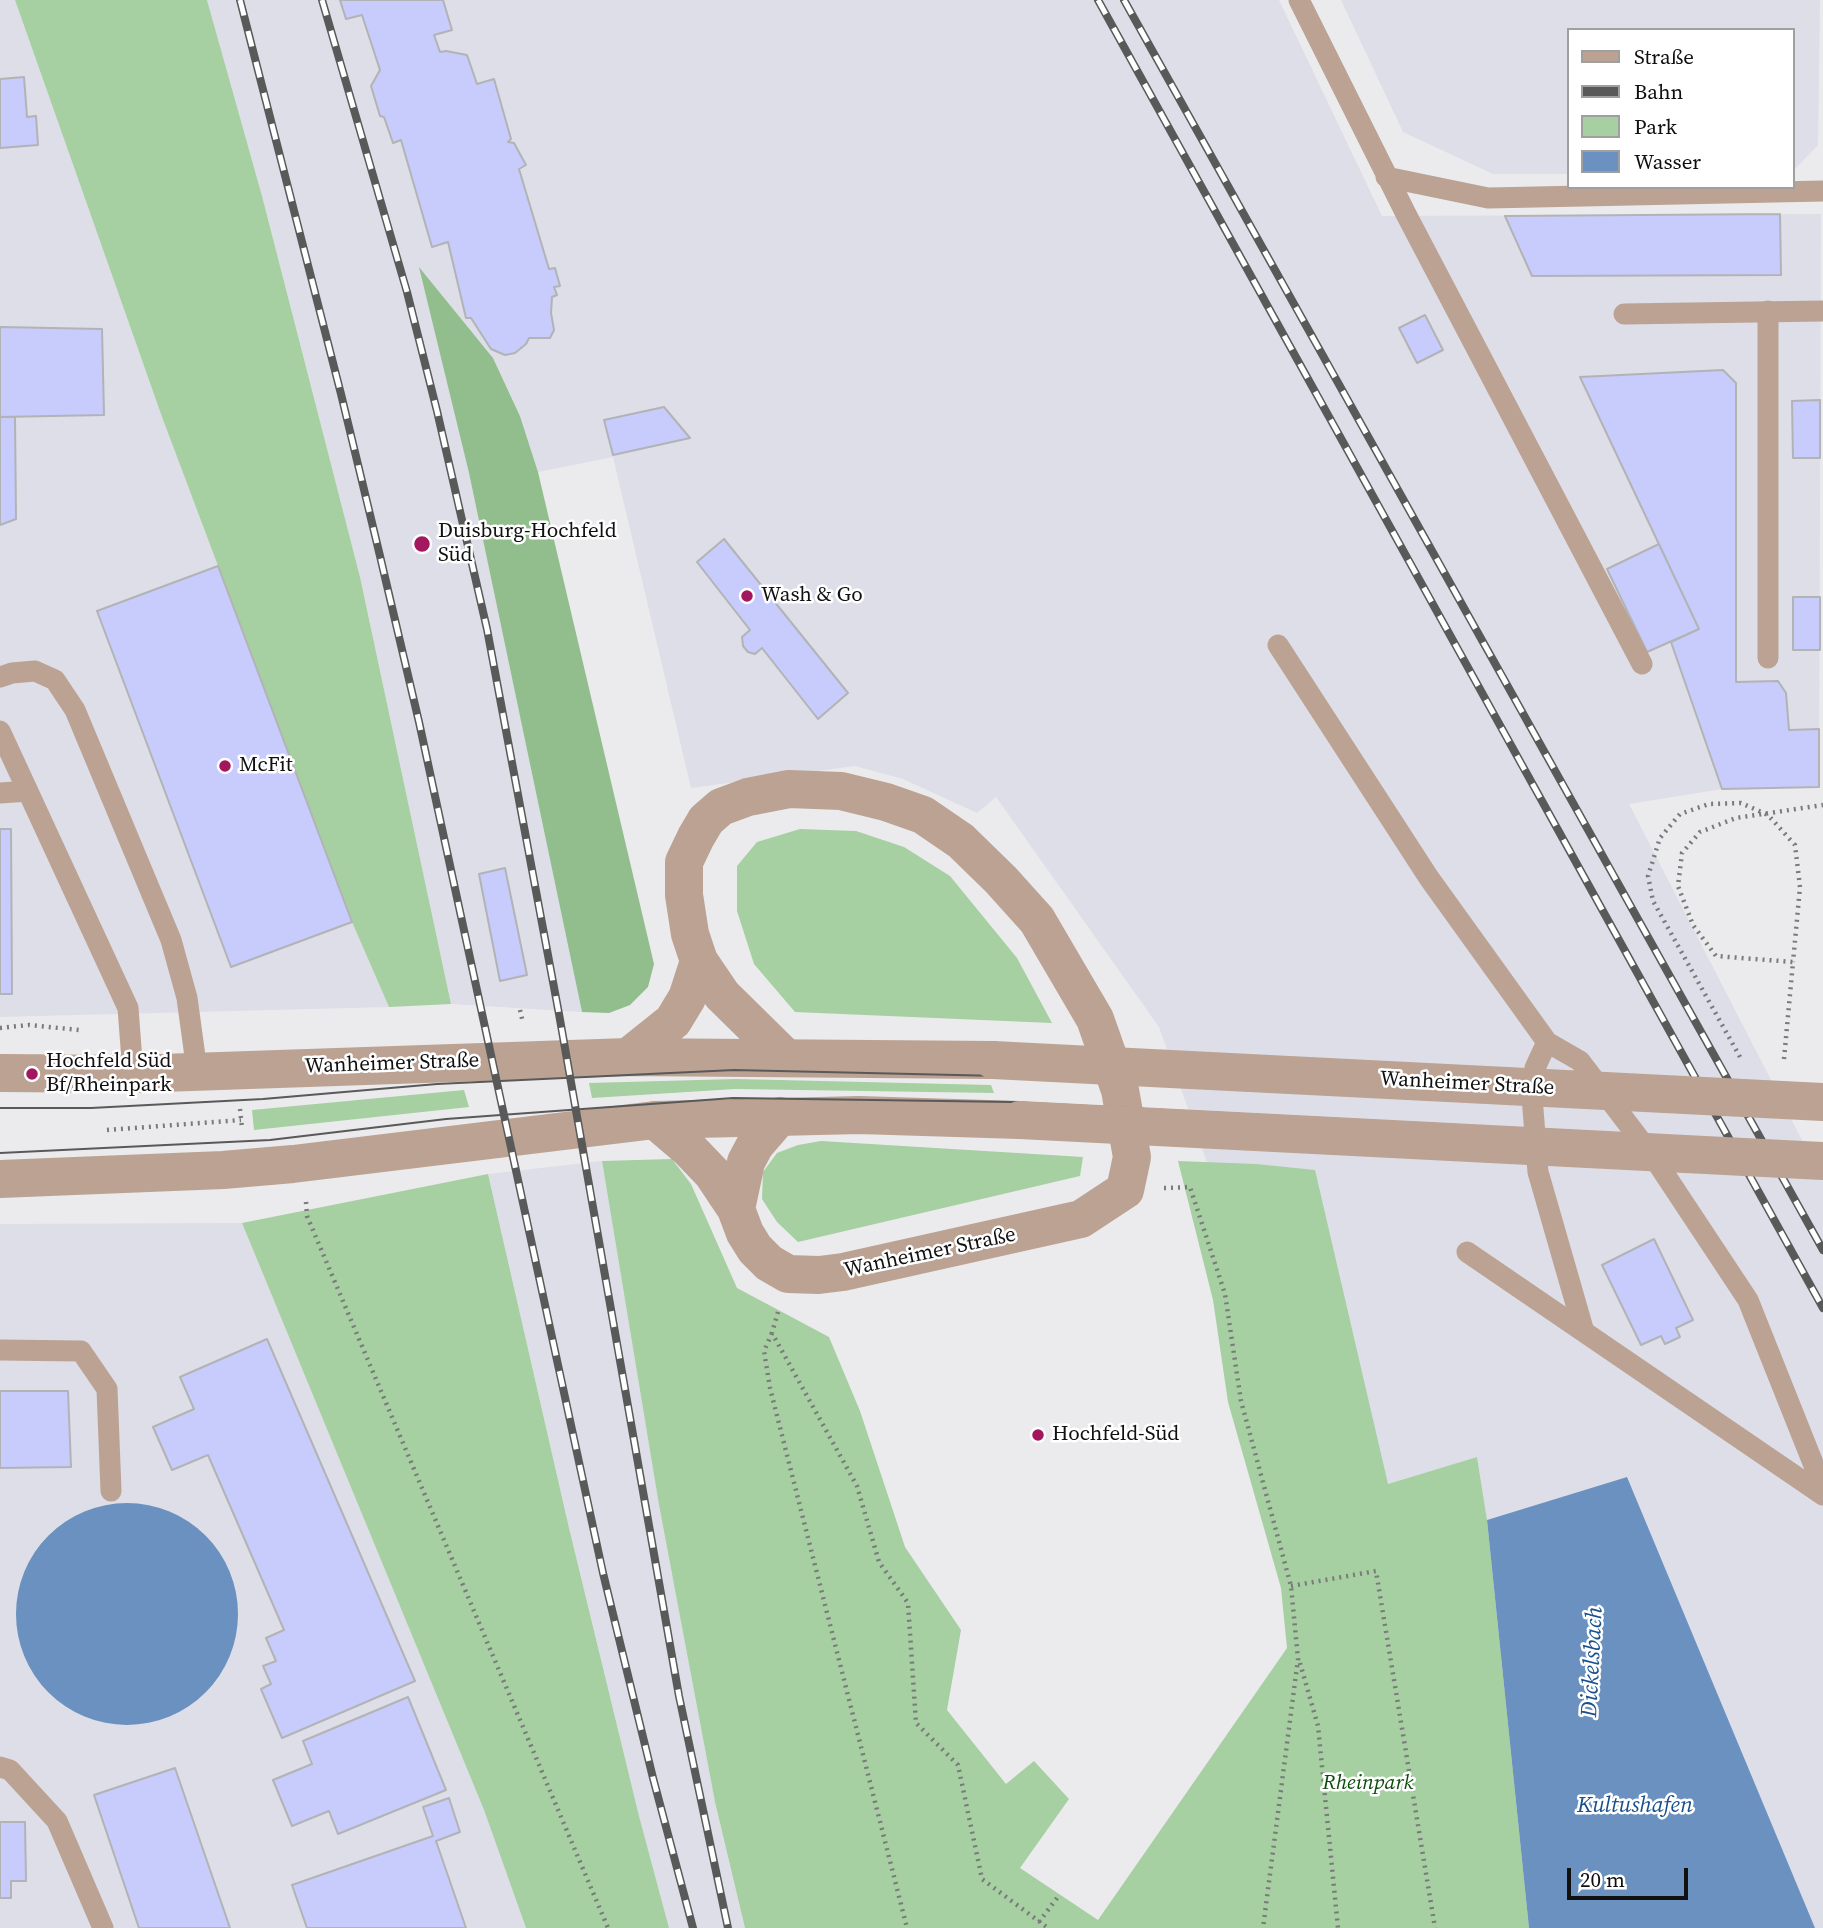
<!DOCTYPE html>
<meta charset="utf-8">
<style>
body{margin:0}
#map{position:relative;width:1823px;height:1928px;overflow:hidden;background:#ebebed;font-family:"Source Serif 4",serif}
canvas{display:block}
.legend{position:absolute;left:1567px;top:28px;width:228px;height:161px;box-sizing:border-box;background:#fff;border:2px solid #9f9fa0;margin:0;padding:9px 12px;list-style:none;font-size:21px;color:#101011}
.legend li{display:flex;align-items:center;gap:14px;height:35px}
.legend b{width:35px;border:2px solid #9f9fa0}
.scale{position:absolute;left:1567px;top:1868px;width:121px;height:32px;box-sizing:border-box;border:4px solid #101011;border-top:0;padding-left:9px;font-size:21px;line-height:24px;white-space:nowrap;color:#101011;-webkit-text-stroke:5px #fff;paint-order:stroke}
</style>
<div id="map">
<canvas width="1823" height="1928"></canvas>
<ul class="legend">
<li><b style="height:9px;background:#bba293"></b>Straße</li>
<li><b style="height:9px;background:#59595a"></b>Bahn</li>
<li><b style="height:19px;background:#a6cfa2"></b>Park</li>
<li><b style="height:19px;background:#6a91bf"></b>Wasser</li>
</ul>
<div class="scale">20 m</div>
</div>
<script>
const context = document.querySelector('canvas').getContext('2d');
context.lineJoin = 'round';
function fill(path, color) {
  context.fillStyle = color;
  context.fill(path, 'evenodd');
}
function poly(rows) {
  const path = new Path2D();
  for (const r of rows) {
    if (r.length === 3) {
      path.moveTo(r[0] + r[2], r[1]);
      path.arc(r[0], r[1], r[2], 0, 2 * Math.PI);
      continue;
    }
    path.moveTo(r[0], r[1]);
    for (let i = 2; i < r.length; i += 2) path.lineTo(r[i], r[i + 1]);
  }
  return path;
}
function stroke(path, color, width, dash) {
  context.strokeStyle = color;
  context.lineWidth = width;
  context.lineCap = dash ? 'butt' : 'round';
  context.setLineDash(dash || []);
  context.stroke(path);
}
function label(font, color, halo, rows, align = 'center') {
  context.font = font + ' "Source Serif 4",serif';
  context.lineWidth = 5;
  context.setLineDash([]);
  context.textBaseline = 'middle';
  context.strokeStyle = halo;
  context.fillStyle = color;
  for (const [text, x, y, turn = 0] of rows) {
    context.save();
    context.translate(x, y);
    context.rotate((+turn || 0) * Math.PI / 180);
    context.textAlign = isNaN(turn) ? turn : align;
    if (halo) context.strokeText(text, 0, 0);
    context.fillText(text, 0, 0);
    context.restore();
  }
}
const built = poly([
 [0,0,15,0,162,417,352,922,389,1007,0,1017],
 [207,0,1279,0,1382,216,1821,214,1819,787,1722,789,1629,804,1823,1181,1823,1928,1815,1928,1627,1477,1487,1520,1477,1457,1388,1484,1209,1168,1159,1027,996,797,977,813,903,779,855,766,691,788,613,457,538,472,520,415,493,358,421,269,469,473,582,1012,451,1004,360,577,262,196],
 [1341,0,1820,0,1818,145,1793,171,1793,30,1569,30,1569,174,1493,174,1403,132],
 [602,1161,659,1505,715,1802,745,1928,669,1928,639,1816,569,1528,488,1174],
 [242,1223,484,1810,526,1928,0,1928,0,1224]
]);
const green = poly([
 [15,0,207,0,262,196,360,577,451,1004,389,1007,352,922,162,417],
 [800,829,856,831,904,847,950,876,1017,958,1052,1023,795,1012,754,964,737,911,737,866,757,842],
 [736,1079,991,1085,994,1093,735,1089,592,1098,589,1083],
 [464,1090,469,1107,254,1130,252,1110],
 [821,1141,1083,1157,1080,1176,798,1242,777,1222,762,1199,763,1172,777,1153,798,1145],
 [672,1159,691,1184,737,1288,829,1337,860,1411,905,1547,961,1630,947,1710,1006,1784,1034,1761,1069,1799,1020,1868,1098,1920,1287,1648,1281,1588,1228,1402,1213,1300,1178,1161,1256,1164,1315,1170,1388,1484,1477,1457,1487,1520,1529,1928,745,1928,715,1802,659,1505,602,1161],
 [488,1174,569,1528,639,1816,669,1928,526,1928,484,1810,242,1223]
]);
const forest = poly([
 [419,267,493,358,520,416,538,472,654,964,648,987,630,1005,609,1013,582,1012,469,473]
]);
const water = poly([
 [1627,1477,1815,1928,1529,1928,1487,1520],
 [127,1614,111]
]);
const building = poly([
 [340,0,443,0,452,30,434,35,440,52,446,51,467,55,477,84,494,79,511,139,508,142,514,143,526,165,519,169,549,269,555,268,560,286,554,287,557,295,552,297,551,313,554,330,550,338,529,338,526,344,515,353,505,355,491,349,471,318,466,318,448,242,432,247,401,140,393,143,384,117,380,116,371,86,380,70,362,15,346,19,340,0],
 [24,77,27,117,36,116,38,145,0,148,0,79,24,77],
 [1780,214,1781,275,1532,276,1505,216,1780,214],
 [1425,315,1443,350,1417,363,1399,328,1425,315],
 [0,327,102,329,104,415,0,417,0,327],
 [1723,370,1736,383,1736,682,1778,681,1786,693,1789,730,1819,729,1819,787,1722,789,1671,642,1699,629,1580,377,1723,370],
 [1820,400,1820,458,1793,458,1792,401,1820,400],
 [664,407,690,438,613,455,604,420,664,407],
 [0,417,15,417,16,519,0,525,0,417],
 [724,539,848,693,818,719,762,648,755,654,748,652,743,646,742,637,750,630,697,562,724,539],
 [1659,544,1699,629,1647,652,1607,569,1659,544],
 [218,566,352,922,231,967,97,611,218,566],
 [1793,597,1820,597,1820,650,1793,650,1793,597],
 [0,829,11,829,12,994,0,994,0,829],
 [505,868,527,975,500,981,479,874,505,868],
 [1654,1239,1693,1320,1676,1328,1680,1337,1665,1344,1661,1336,1641,1345,1602,1265,1654,1239],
 [267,1339,415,1681,282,1738,261,1689,271,1684,263,1666,276,1661,266,1638,284,1630,208,1455,172,1470,153,1427,194,1409,180,1377,267,1339],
 [0,1391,68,1391,71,1467,0,1468,0,1391],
 [408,1697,446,1790,338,1834,329,1811,292,1826,273,1780,312,1764,303,1741,408,1697],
 [175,1768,230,1928,139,1928,94,1795,175,1768],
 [449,1798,460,1832,436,1841,466,1928,307,1928,292,1885,433,1836,423,1807,449,1798],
 [0,1822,25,1822,26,1881,11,1881,11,1898,0,1898,0,1822]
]);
const path = poly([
 [520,1010,523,1023],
 [0,1028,29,1025,79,1030],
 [1784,1059,1793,962,1716,956,1693,925,1678,886,1682,853,1700,832,1736,818,1823,805],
 [240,1109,242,1128],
 [107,1130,241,1120],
 [1164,1188,1190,1187,1225,1294,1241,1401,1291,1586,1298,1659,1263,1928],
 [306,1202,307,1216,608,1928],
 [778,1312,772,1333,857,1486,879,1562,908,1603,916,1723,958,1765,982,1879,1048,1928],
 [772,1333,764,1351,770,1388,907,1928],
 [1291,1586,1376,1571,1435,1928],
 [1300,1663,1318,1726,1338,1928],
 [1039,1922,1060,1894]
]);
const service = poly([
 [1299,0,1407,216,1642,664],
 [1386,177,1488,198,1823,191],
 [1624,314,1823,311],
 [1278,645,1429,878,1547,1042],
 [1768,658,1768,311],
 [0,677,12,673,35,671,55,680,75,710,171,940,187,998,197,1071],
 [0,731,128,1008,133,1074],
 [0,793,28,791],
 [1467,1252,1823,1495],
 [1584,1332,1538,1172,1532,1097,1535,1068,1547,1042,1580,1061,1654,1158,1748,1300,1823,1488],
 [0,1350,81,1351,107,1389,111,1491],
 [0,1767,10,1770,57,1821,103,1928]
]);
const minor = poly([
 [655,1120,689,1149,712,1173,736,1209,745,1233,755,1249,769,1263,788,1274,819,1275,843,1272,1081,1219,1125,1190,1132,1157,1120,1090,1095,1019,1037,920,1001,880,961,841,923,815,886,802,841,791,789,789,748,797,721,807,706,820,696,837,684,862,684,895,690,934,699,961,722,995,785,1057],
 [736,1209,746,1162,755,1145,780,1116]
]);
const tertiary = poly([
 [628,1057,673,1021,687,998,699,961],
 [0,1073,133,1074,628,1057,993,1060],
 [0,1179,223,1170,293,1164,655,1120,859,1115,1020,1120]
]);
const tram = poly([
 [0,1108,91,1108,263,1099,437,1084,734,1070,1001,1076,1823,1119],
 [0,1153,270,1140,446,1119,733,1098,1012,1102,1823,1144]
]);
const rail = poly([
 [240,0,341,394,380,556,419,722,603,1573,653,1778,693,1928],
 [322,0,407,292,437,411,487,629,559,1014,679,1696,728,1928],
 [1098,0,1823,1308],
 [1124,0,1823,1250]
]);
const pathBridge = poly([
 [1740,1057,1653,901,1648,876,1660,838,1680,814,1709,804,1741,803,1768,815,1795,845,1800,887,1793,962]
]);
const tertiaryBridge = poly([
 [993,1060,1823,1102],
 [1020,1120,1823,1161]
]);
const markers = [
 [422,544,9,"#a3175e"],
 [747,596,7,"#a3175e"],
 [225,766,7,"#a3175e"],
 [32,1074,7,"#a3175e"],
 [1038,1435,7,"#a3175e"]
];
const poiNames = [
 ["Duisburg-Hochfeld",438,532],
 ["Süd",438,556],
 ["Wash & Go",761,596],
 ["McFit",239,766],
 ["Hochfeld Süd",46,1062],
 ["Bf/Rheinpark",46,1086],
 ["Hochfeld-Süd",1052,1435]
];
const streetNames = [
 ["Wanheimer Straße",392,1064,-2],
 ["Wanheimer Straße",1467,1084,3],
 ["Wanheimer Straße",930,1253,-12]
];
const parkNames = [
 ["Rheinpark",1368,1784]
];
const waterNames = [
 ["Dickelsbach",1593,1662,-87],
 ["Kultushafen",1635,1806]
];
fill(built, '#dddee7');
fill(green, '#a6cfa2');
fill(forest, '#92be8e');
fill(water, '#6a91bf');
fill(building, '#c8ccfc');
stroke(building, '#b2b3b5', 2);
stroke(path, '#7a7a7b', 4.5, [2, 5]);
stroke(service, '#bba293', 21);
stroke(minor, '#bba293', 38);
stroke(tertiary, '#bba293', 38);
stroke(tram, '#59595a', 2);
stroke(rail, '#59595a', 8);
stroke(rail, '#fff', 5, [16]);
stroke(pathBridge, '#7a7a7b', 4.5, [2, 5]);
stroke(tertiaryBridge, '#bba293', 38);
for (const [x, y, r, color] of markers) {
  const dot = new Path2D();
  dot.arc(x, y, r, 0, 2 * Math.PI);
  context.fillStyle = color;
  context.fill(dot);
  stroke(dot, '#fff', 2.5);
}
label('21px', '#101011', '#fff', poiNames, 'left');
label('21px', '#101011', '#fff', streetNames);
label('italic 21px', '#0b4b0b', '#fff', parkNames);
label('italic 23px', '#1a518c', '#fff', waterNames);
</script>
